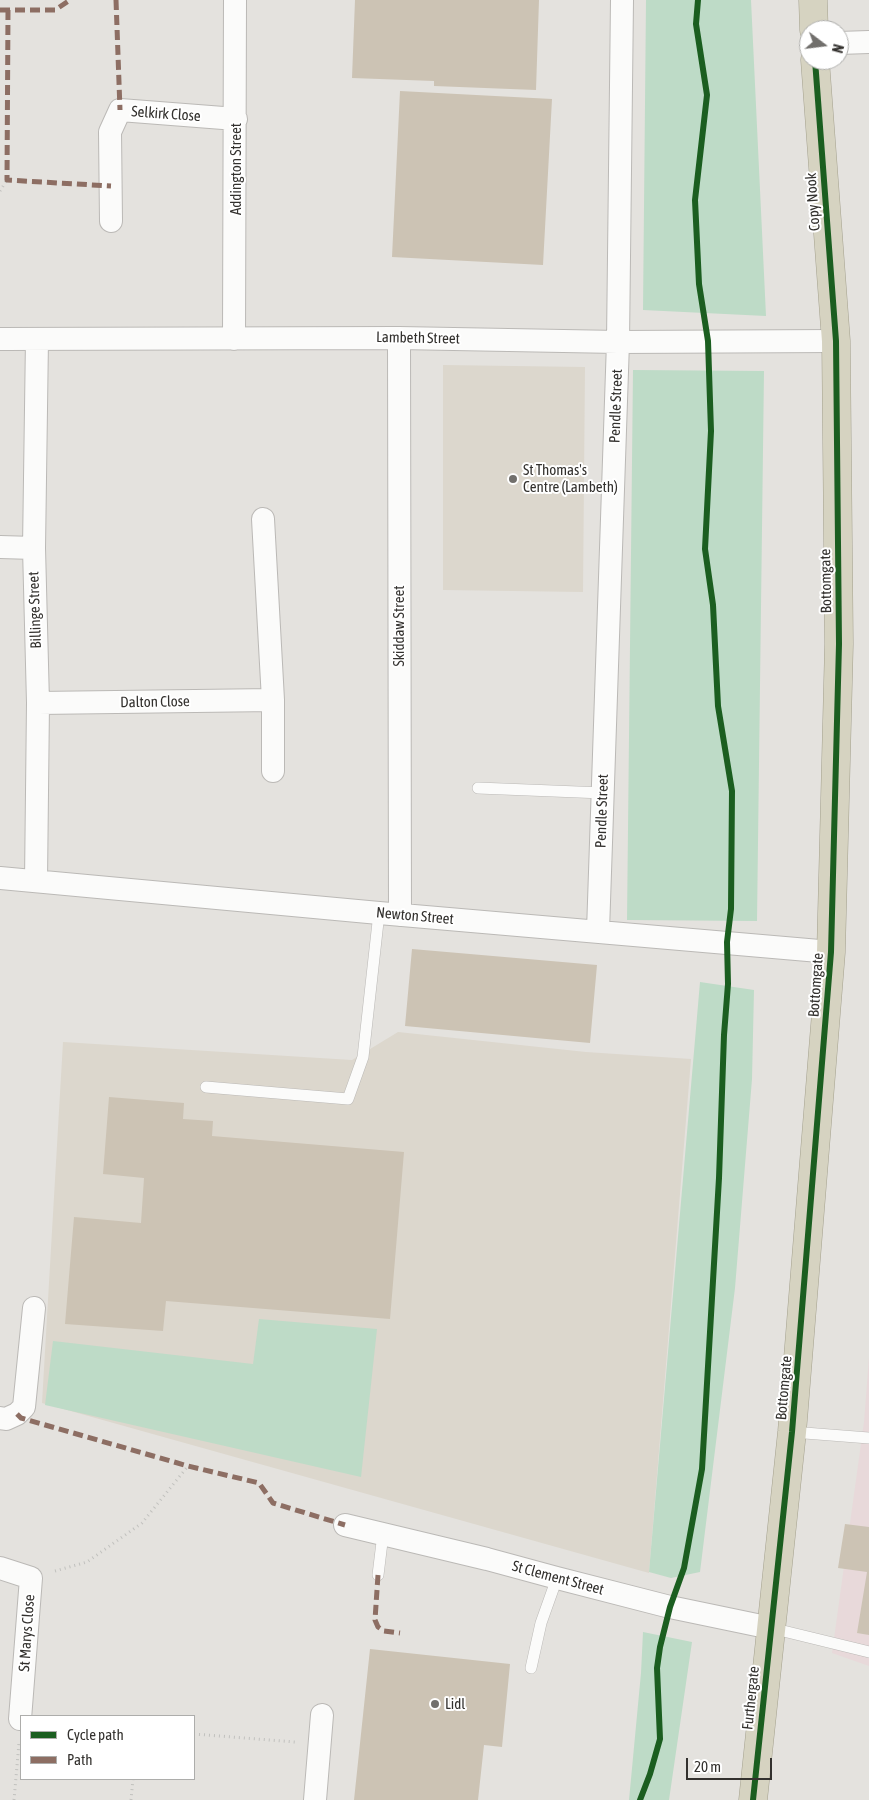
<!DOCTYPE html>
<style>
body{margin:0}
#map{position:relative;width:869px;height:1800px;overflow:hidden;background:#e4e2de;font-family:"Asap Condensed",sans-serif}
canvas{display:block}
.legend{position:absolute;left:20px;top:1715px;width:175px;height:65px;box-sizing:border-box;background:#fff;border:1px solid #adadab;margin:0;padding:6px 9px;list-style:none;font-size:15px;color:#33312e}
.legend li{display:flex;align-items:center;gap:10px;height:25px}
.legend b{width:25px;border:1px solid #adadab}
.north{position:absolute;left:799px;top:20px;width:50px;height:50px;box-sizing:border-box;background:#fff;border:1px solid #adadab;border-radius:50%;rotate:105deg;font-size:14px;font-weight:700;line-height:20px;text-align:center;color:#33312e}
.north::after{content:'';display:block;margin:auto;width:18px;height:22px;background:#716f6c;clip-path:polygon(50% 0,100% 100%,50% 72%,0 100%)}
.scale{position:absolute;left:686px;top:1758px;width:86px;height:22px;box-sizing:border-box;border:2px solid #33312e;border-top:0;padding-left:6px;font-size:15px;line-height:18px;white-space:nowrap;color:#33312e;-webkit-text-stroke:4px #fff;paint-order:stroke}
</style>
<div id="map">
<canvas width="869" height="1800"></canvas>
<ul class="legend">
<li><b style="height:6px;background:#1b5e20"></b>Cycle path</li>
<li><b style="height:6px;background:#8d6e63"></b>Path</li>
</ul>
<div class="north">N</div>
<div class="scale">20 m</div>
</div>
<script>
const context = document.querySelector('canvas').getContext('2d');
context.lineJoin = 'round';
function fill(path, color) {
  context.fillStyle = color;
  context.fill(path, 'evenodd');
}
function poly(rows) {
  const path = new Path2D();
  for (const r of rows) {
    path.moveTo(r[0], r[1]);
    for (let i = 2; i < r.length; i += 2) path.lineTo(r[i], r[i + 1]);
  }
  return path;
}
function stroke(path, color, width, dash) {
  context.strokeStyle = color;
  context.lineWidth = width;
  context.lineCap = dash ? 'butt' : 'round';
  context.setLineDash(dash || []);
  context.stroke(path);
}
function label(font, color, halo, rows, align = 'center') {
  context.font = font + ' "Asap Condensed",sans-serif';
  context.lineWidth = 4;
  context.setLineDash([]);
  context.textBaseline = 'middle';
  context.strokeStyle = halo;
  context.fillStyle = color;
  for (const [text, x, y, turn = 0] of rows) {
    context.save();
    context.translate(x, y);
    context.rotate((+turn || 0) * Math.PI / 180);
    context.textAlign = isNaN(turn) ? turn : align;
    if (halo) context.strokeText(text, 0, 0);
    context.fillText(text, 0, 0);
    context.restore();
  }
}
const commercial = poly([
 [869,1357,869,1666,832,1653,864,1422]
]);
const built = poly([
 [443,365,585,367,583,592,443,590],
 [398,1032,586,1052,691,1059,649,1573,42,1403,63,1042,352,1060]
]);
const green = poly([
 [646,0,751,0,766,316,643,310],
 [633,370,764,371,757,921,627,920],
 [700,982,754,990,752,1079,735,1288,700,1572,671,1578,649,1572],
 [259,1319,377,1329,361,1477,45,1405,53,1341,253,1364],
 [643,1632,692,1642,669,1800,629,1800,641,1673]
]);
const building = poly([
 [355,0,539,0,536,90,434,86,434,81,352,78],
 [400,91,552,99,543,265,392,257],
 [412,949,597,965,590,1043,405,1026],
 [109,1097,184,1103,183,1119,213,1121,212,1136,404,1152,390,1319,166,1301,163,1331,65,1324,74,1217,141,1223,144,1178,103,1174],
 [845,1524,869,1527,869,1635,857,1633,867,1572,838,1568],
 [370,1649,510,1664,502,1747,484,1745,478,1800,354,1800]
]);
const path = poly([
 [0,191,7,180],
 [55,1571,87,1562,142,1523,188,1466],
 [194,1734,295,1742],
 [14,1800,19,1743],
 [131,1800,133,1779]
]);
const lane = poly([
 [478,788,603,793],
 [206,1087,348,1099,363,1057,379,913],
 [792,1432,869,1438],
 [378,1575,383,1534],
 [771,1628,869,1652],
 [531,1668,541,1623,557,1578]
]);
const street = poly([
 [839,43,869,42],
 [111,221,110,132,120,110,236,119],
 [399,338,400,915],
 [0,339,399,338,618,342,836,341],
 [234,339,235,0],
 [263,519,273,700,273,771],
 [0,547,34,548],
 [38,703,273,700],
 [0,878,379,913,831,952],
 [36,881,38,703,34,548,37,339],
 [598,931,618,342,622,0],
 [0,1418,6,1419,17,1414,24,1407,34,1308],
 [345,1525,487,1559,557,1578,670,1607,771,1628],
 [0,1568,31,1578,20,1719],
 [315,1800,322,1715]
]);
const highway = poly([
 [813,0,814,30],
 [753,1800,792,1432,831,952,839,644,836,341,815,60]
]);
const quiet = poly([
 [116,0,120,110],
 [0,10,55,10,70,0],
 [8,10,7,180,111,186],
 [17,1414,21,1418,188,1466,259,1483,273,1503,345,1525],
 [378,1575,375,1620,378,1627,384,1631,400,1633]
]);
const cycleway = poly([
 [640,1800,650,1774,660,1739,657,1668,660,1647,670,1607,684,1568,702,1469,719,1178,724,1035,728,984,727,942,731,909,732,791,718,706,713,605,705,549,711,431,708,341,699,284,695,200,707,95,696,24,698,0],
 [753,1800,792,1432,831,952,839,644,836,341,815,60]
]);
const markers = [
 [513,479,5,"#716f6c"],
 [435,1704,5,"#716f6c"]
];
const streetNames = [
 ["Selkirk Close",166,114,4],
 ["Addington Street",236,169,-90],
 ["Copy Nook",813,202,-94],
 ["Lambeth Street",418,338,1],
 ["Pendle Street",616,406,-88],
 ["Bottomgate",826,581,-91],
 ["Billinge Street",35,610,-92],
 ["Skiddaw Street",399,626,-90],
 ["Dalton Close",155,702,-1],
 ["Pendle Street",602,811,-88],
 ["Newton Street",415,916,5],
 ["Bottomgate",816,985,-86],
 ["Bottomgate",784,1388,-85],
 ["St Clement Street",558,1578,15],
 ["St Marys Close",27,1633,-86],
 ["Furthergate",751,1698,-84]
];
const poiNames = [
 ["St Thomas's",523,470],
 ["Centre (Lambeth)",523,487],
 ["Lidl",445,1704]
];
fill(commercial, '#e8d9da');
fill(built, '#dcd7cd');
fill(green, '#bedbc7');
fill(building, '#ccc3b4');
stroke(lane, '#bbb9b6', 12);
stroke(street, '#bbb9b6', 24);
stroke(highway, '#a3a08d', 29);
stroke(path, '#c1c1be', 3, [1, 4]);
stroke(lane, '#fbfbfa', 11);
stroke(street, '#fbfbfa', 22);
stroke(highway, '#d6d3c1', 28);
stroke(quiet, '#8d6e63', 5, [10, 5]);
stroke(cycleway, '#1b5e20', 6);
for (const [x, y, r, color] of markers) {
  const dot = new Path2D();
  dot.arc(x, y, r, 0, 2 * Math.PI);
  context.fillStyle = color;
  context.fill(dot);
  stroke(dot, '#fff', 2);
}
label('15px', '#33312e', '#fff', streetNames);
label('15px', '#33312e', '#fff', poiNames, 'left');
</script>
